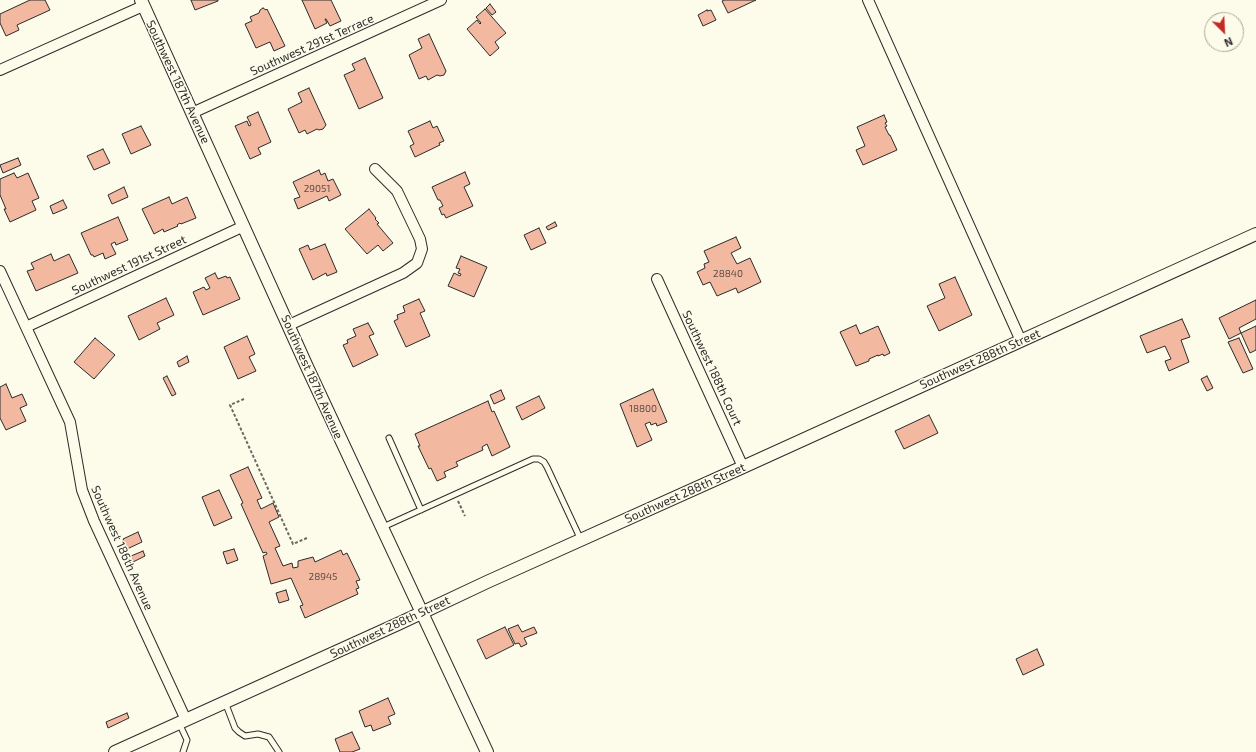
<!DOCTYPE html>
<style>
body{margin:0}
#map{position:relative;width:1256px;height:752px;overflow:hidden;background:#fdfbea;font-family:"Exo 2",sans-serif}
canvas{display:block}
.north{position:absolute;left:1204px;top:12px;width:40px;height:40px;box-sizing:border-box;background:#fdfbea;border:1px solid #a9a89e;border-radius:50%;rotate:156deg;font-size:11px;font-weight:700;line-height:16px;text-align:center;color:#2b2b2b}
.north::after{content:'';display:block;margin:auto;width:14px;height:18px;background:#c62828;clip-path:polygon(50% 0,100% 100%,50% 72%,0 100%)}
</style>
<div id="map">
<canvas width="1256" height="752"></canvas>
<div class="north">N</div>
</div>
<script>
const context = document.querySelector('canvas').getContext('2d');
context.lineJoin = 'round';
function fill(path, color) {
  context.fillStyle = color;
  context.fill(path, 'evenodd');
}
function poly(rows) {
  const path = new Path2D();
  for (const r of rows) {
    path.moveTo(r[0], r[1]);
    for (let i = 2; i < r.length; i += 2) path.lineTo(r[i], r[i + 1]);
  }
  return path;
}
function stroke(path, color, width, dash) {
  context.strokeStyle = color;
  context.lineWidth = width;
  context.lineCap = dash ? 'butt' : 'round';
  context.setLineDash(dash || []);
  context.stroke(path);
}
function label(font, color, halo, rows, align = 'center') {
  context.font = font + ' "Exo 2",sans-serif';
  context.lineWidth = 3;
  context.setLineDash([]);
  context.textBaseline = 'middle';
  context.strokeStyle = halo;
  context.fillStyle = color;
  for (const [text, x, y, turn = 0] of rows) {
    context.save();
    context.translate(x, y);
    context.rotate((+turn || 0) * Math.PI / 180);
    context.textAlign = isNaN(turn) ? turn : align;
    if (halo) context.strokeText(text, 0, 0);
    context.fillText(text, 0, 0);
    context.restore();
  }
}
const building = poly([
 [30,0,45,0,50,10,17,25,19,30,6,36,0,23,0,14,30,0],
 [191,0,218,0,218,1,195,10,191,0],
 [302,0,331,0,341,21,330,26,326,19,325,19,327,23,315,29,302,0],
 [724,0,756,0,728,13,722,1,724,0],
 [490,4,496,12,492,15,486,8,490,4],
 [263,8,266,10,267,9,285,46,274,51,270,42,256,48,245,24,252,21,250,17,259,13,260,10,263,8],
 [485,9,506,33,495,42,499,48,490,56,467,29,477,20,480,24,481,23,476,17,485,9],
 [707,10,707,11,711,10,716,20,703,26,698,15,707,10],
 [429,34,446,71,444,75,440,76,437,75,428,80,426,76,419,79,409,55,422,48,418,39,429,34],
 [365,58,383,98,359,109,344,75,355,70,352,64,365,58],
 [309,88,326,125,323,129,319,130,317,129,307,134,305,130,299,133,288,109,302,102,298,93,309,88],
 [258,112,271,142,258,148,261,154,250,159,235,126,247,121,249,126,251,125,247,117,258,112],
 [884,115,887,122,885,123,887,126,885,127,889,135,890,135,897,150,863,165,856,150,865,146,857,127,884,115],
 [430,121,433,128,437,126,444,141,439,143,440,145,415,157,410,146,414,144,408,131,430,121],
 [141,126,151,145,131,154,122,134,141,126],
 [103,149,110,163,94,170,87,156,103,149],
 [18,158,21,165,3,173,0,165,18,158],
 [319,170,321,175,325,173,328,181,333,179,341,195,329,201,327,196,298,209,294,199,300,197,293,182,319,170],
 [465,172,470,184,464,187,473,206,446,218,444,214,442,215,439,208,443,206,440,200,438,200,432,187,465,172],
 [14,173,17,178,28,173,39,198,32,201,36,210,10,222,4,209,6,209,0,195,0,179,14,173],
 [124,187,128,197,112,204,108,195,124,187],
 [169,197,172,204,187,197,196,218,181,224,180,223,177,225,178,226,164,232,163,229,154,234,142,209,169,197],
 [63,200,67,208,53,214,50,206,63,200],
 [369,209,376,218,375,219,379,223,377,224,393,243,383,251,378,245,367,254,345,229,369,209],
 [118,217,128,240,116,245,115,242,111,244,116,254,105,259,103,253,94,257,93,255,91,255,81,233,118,217],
 [555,222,557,226,548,230,546,227,555,222],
 [539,228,546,243,531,250,524,235,539,228],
 [736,237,741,248,731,253,737,264,750,258,761,282,738,293,736,288,717,296,710,282,703,285,697,272,705,268,704,264,709,262,704,251,736,237],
 [325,244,337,272,327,276,326,273,313,280,299,249,308,245,310,250,325,244],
 [51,254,54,261,69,254,78,273,36,291,27,271,34,269,31,263,51,254],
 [461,256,487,267,474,297,448,286,454,273,460,276,461,274,458,273,460,269,456,268,461,256],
 [215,273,218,279,226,276,227,278,230,277,240,299,203,315,193,292,204,287,206,290,210,288,205,278,215,273],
 [955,277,972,315,939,331,927,306,945,298,939,284,955,277],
 [166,298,174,315,157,323,160,329,139,340,128,316,166,298],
 [419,299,425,311,420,313,430,336,406,347,394,321,398,319,397,315,405,312,403,306,419,299],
 [1256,300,1256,319,1239,328,1241,333,1229,339,1219,318,1256,300],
 [1182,319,1190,337,1181,340,1189,362,1169,371,1165,361,1171,359,1165,346,1147,353,1140,336,1182,319],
 [368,323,374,334,369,336,378,355,353,367,343,345,348,343,347,340,356,336,353,329,368,323],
 [856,325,860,334,878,326,890,353,884,356,883,354,878,356,878,355,869,359,869,361,856,366,840,332,856,325],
 [1256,326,1256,350,1250,353,1241,333,1256,326],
 [247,336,255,354,249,357,256,371,238,379,224,347,247,336],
 [95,338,115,355,94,379,74,362,95,338],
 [1239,338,1253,369,1243,373,1228,342,1239,338],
 [187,356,189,362,179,367,177,362,187,356],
 [167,376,176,394,172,396,163,378,167,376],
 [1207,376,1213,388,1207,391,1201,379,1207,376],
 [6,384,12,398,22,394,27,405,20,408,26,421,6,430,0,418,0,387,6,384],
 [653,389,667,422,657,426,656,423,651,425,650,422,645,424,652,440,637,447,620,404,653,389],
 [501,390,505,399,494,404,490,395,501,390],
 [539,396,545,408,522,420,516,407,539,396],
 [488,401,492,412,494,411,510,447,492,456,487,444,482,447,483,450,456,462,458,466,444,472,446,477,437,481,431,468,429,469,418,446,420,446,415,434,488,401],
 [929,415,938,433,904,449,895,431,929,415],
 [248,467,262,498,257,500,261,509,273,503,279,517,269,522,280,546,275,548,283,566,292,563,293,568,298,567,298,561,313,557,315,562,341,550,343,555,347,553,360,580,356,581,359,588,356,589,358,594,305,618,300,606,303,605,291,578,271,584,263,556,267,554,266,552,263,553,241,504,243,503,230,475,248,467],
 [219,490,232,518,214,526,202,497,219,490],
 [138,532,142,542,127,549,123,539,138,532],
 [234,549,238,560,227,564,223,552,234,549],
 [143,551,145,556,133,562,131,556,143,551],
 [286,590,289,600,279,603,276,593,286,590],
 [518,625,522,632,534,627,537,633,524,638,527,644,521,647,519,643,515,644,508,629,518,625],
 [505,627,514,645,486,659,477,640,505,627],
 [1037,649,1044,665,1023,675,1016,659,1037,649],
 [388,698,395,714,388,717,391,724,373,731,371,725,365,727,359,711,388,698],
 [127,713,129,718,108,728,106,722,127,713],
 [352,732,360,749,352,752,340,752,335,739,352,732]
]);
const path = poly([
 [244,399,230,405,293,544,307,538],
 [458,501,465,516]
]);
const service = poly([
 [389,438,421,510],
 [383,527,533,459,539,459,544,462,547,467,581,540],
 [225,702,235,728,239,732,245,736,258,734,269,737,279,752],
 [179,723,187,740,183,752]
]);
const minor = poly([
 [868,0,1021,341],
 [0,70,143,6],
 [192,113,441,0],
 [0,271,70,422,82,490,94,521,186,720],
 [657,279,743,467],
 [289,325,403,273,417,263,422,249,420,239,397,191,375,169],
 [26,327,244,226]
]);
const tertiary = poly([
 [141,0,308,369,487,752],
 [115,752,400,623,487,582,743,467,1256,234]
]);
const numberNames = [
 ["29051",317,189],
 ["28840",728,274],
 ["18800",643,409],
 ["28945",323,577]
];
const streetNames = [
 ["Southwest 291st Terrace",312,45,-24],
 ["Southwest 187th Avenue",178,82,65],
 ["Southwest 191st Street",129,265,-25],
 ["Southwest 288th Street",980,359,-24],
 ["Southwest 188th Court",712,368,65],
 ["Southwest 187th Avenue",312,377,66],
 ["Southwest 288th Street",685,493,-24],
 ["Southwest 186th Avenue",122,548,66],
 ["Southwest 288th Street",390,627,-25]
];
fill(building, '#f2b8a0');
stroke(building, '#2b2b2b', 1);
stroke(service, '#2b2b2b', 7);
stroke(minor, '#2b2b2b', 12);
stroke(tertiary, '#2b2b2b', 14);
stroke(path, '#6a6964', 2, [3, 2]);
stroke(service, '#fdfbea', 5);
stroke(minor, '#fdfbea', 10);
stroke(tertiary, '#fdfbea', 12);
label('10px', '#5d4e48', null, numberNames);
label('12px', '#2b2b2b', '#fdfbea', streetNames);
</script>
